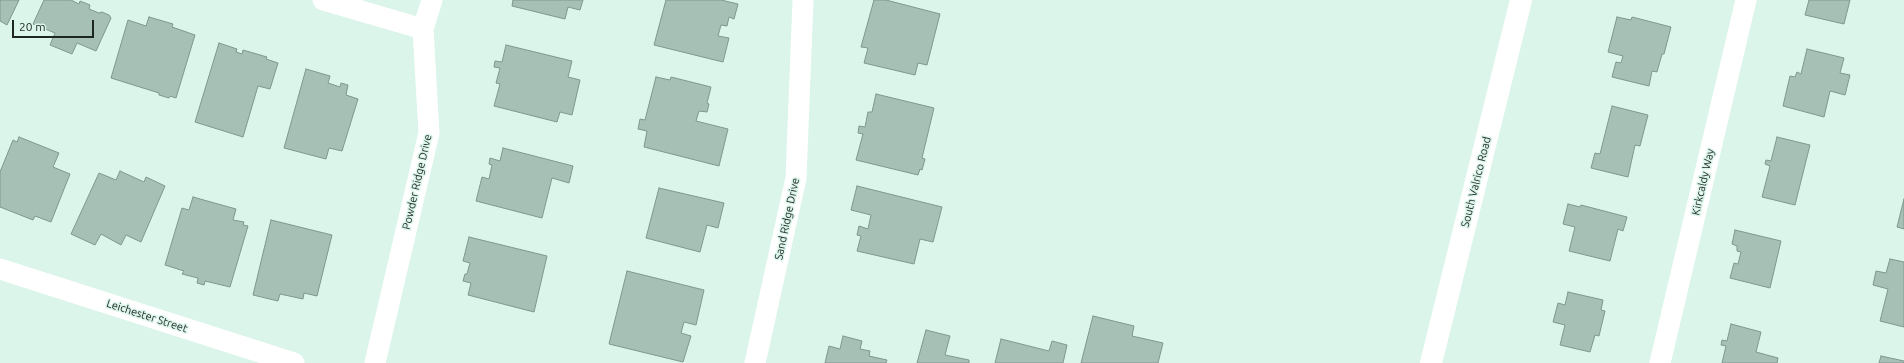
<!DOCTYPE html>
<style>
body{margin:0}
#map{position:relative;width:1904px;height:363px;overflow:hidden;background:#dbf5ea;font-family:Ubuntu,sans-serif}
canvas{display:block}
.scale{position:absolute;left:12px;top:20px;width:82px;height:18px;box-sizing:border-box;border:2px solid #1d2623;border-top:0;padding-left:5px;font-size:12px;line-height:14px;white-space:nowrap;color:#1d2623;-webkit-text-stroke:3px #dbf5ea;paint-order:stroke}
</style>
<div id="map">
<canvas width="1904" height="363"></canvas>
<div class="scale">20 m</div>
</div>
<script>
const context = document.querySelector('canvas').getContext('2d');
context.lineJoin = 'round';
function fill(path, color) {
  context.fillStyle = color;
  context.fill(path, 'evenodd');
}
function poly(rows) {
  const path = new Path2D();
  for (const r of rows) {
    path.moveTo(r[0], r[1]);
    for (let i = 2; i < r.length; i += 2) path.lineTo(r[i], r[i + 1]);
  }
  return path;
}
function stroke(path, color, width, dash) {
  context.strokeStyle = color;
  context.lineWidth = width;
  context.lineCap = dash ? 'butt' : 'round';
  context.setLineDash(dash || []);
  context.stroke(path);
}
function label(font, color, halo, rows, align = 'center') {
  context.font = font + ' Ubuntu,sans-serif';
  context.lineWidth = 3;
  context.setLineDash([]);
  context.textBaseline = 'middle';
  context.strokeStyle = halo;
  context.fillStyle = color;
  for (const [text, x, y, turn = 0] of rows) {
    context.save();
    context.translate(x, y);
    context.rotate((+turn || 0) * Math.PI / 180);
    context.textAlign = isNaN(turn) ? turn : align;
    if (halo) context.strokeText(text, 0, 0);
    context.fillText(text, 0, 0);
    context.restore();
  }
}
const building = poly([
 [0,0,19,0,7,25,0,21,0,0],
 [44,0,71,0,79,4,80,1,90,5,89,9,99,13,102,12,109,15,111,18,96,51,77,43,72,54,50,45,55,33,33,24,44,0],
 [513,0,583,0,580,10,568,7,565,19,512,6,513,0],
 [666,0,721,0,738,4,734,19,729,17,727,26,721,25,718,36,729,38,723,62,654,45,666,0],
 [874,0,886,0,940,14,927,65,918,63,915,75,864,63,868,48,861,47,874,0],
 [1809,0,1850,0,1844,24,1805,15,1809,0],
 [149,17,173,24,172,27,195,35,176,98,170,96,169,98,159,95,159,93,111,78,128,20,146,26,149,17],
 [1617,17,1631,20,1632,17,1671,27,1664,54,1662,54,1657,72,1652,71,1649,86,1612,77,1616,62,1621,63,1623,56,1608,52,1617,17],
 [219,43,237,49,236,52,242,54,243,50,267,57,266,59,278,63,270,89,258,86,243,137,195,122,219,43],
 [506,45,572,61,568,77,580,80,572,115,560,112,557,122,494,106,500,84,496,83,500,68,494,67,495,61,502,62,506,45],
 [1807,49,1844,58,1840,73,1850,75,1845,95,1830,91,1824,117,1783,106,1790,76,1795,77,1797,72,1801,74,1807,49],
 [306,69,330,76,328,83,340,87,341,83,348,85,346,95,358,99,342,151,329,148,326,159,284,148,306,69],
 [656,77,670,80,671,77,711,87,707,103,709,104,707,112,699,111,696,121,728,129,719,166,644,147,647,131,638,129,640,119,645,120,656,77],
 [876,94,934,108,922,158,925,159,922,170,920,169,918,175,856,160,863,134,858,133,859,126,865,127,868,112,872,112,876,94],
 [1612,106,1648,115,1640,146,1635,145,1628,177,1591,168,1595,153,1600,154,1612,106],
 [19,137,59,153,53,167,70,174,51,222,35,216,33,220,0,207,0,172,13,140,17,142,19,137],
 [1777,137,1810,145,1795,205,1762,197,1770,166,1765,164,1766,160,1771,161,1777,137],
 [503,148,573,166,569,183,552,178,542,218,476,201,482,177,489,179,492,165,489,164,490,158,500,161,503,148],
 [120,171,144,182,146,177,165,186,141,242,126,235,121,245,101,234,95,245,71,234,99,173,116,180,120,171],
 [857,186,942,207,933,242,920,239,914,264,857,251,861,236,857,235,859,226,868,229,871,215,851,210,857,186],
 [659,188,724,203,718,228,707,225,700,252,646,238,659,188],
 [193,197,236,209,233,220,244,222,243,225,248,226,230,287,205,281,204,285,197,283,198,278,182,274,184,271,165,265,182,208,189,210,193,197],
 [1904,199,1904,229,1897,227,1904,199],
 [1568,204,1580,207,1581,205,1627,217,1623,231,1618,229,1610,261,1569,251,1575,227,1563,224,1568,204],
 [271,220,332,235,317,296,304,293,303,299,280,294,278,301,253,295,271,220],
 [1735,230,1781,241,1770,288,1730,278,1734,263,1738,264,1741,252,1737,251,1737,246,1732,244,1735,230],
 [469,237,547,256,534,312,468,295,471,283,463,281,465,274,467,274,470,263,463,261,469,237],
 [1890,259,1904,262,1904,327,1880,321,1888,289,1873,285,1876,271,1886,273,1890,259],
 [627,271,704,290,696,325,684,322,681,333,691,336,683,362,609,344,627,271],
 [1568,292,1603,300,1601,310,1605,311,1599,336,1595,335,1590,352,1560,345,1565,325,1553,322,1558,303,1565,305,1568,292],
 [1093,316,1134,326,1132,336,1163,343,1158,363,1081,363,1093,316],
 [1731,324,1761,332,1756,352,1778,358,1777,363,1722,363,1726,346,1721,345,1722,340,1727,341,1731,324],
 [926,330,950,336,945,355,969,360,969,363,917,363,926,330],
 [843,336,862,341,860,349,870,351,869,356,887,360,886,363,825,363,829,346,840,349,843,336],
 [1001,339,1049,351,1052,341,1067,345,1063,363,995,363,1001,339],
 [1881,356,1904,361,1904,363,1879,363,1881,356]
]);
const street = poly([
 [323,0,423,29],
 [0,269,294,363],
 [375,363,429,133,423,29,432,0],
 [755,363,796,178,803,0],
 [1660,363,1746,0]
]);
const secondary = poly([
 [1431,363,1521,0]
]);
const streetNames = [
 ["Powder Ridge Drive",417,182,-77],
 ["South Valrico Road",1476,182,-76],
 ["Kirkcaldy Way",1703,182,-77],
 ["Sand Ridge Drive",787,219,-78],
 ["Leichester Street",147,316,18]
];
fill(building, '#a7c0b6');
stroke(building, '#7f978e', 1);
stroke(street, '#fff', 21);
stroke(secondary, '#fff', 22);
label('11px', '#1d2623', '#dbf5ea', streetNames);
</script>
